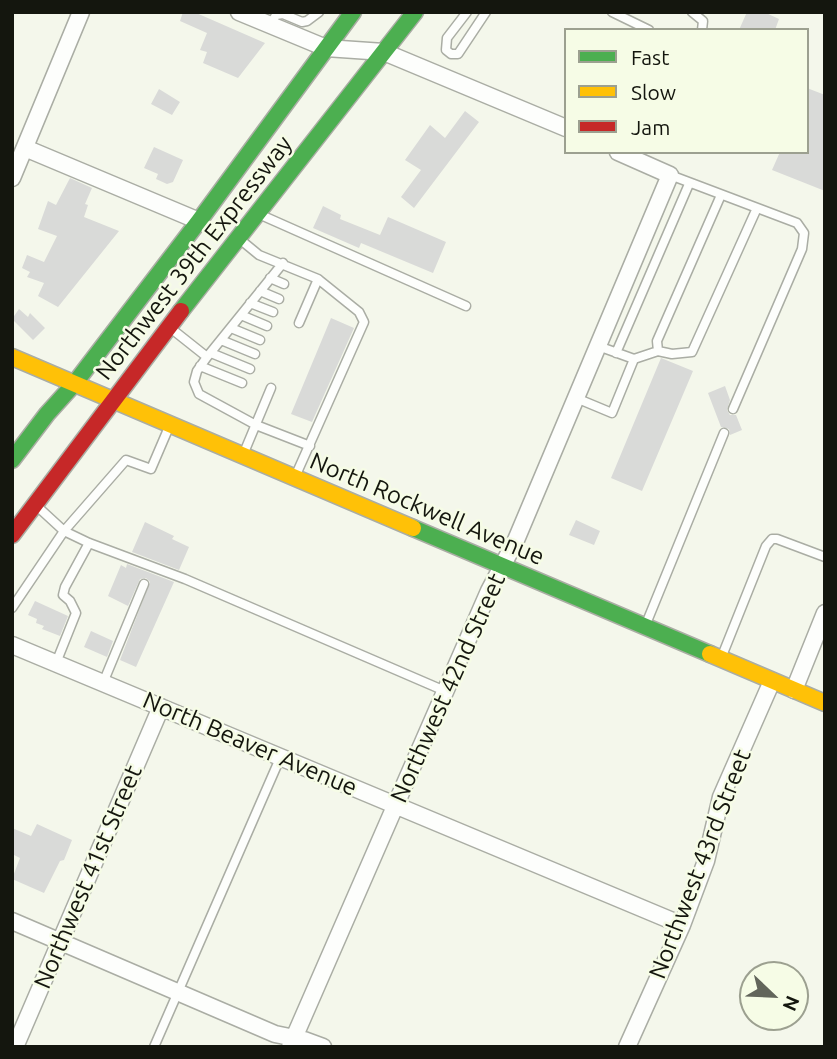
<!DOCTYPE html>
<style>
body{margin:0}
#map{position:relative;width:837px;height:1059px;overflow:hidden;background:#f4f7eb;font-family:Ubuntu,sans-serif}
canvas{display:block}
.frame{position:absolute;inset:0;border:14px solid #14160e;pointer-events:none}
.legend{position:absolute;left:564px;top:28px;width:245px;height:126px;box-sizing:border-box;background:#f6fce6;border:2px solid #9ca090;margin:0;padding:9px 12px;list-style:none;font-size:21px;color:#14160e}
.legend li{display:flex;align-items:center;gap:14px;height:35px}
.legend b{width:35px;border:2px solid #9ca090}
.north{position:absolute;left:739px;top:961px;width:70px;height:70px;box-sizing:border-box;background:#f6fce6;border:2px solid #9ca090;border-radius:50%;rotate:113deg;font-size:19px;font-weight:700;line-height:28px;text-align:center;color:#14160e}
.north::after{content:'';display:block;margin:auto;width:24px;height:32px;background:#62655b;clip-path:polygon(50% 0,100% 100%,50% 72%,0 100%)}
</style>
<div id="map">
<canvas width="837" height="1059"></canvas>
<div class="frame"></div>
<ul class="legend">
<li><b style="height:9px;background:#4caf50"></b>Fast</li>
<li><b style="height:9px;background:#ffc107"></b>Slow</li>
<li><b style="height:9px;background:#c62828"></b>Jam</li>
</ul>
<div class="north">N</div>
</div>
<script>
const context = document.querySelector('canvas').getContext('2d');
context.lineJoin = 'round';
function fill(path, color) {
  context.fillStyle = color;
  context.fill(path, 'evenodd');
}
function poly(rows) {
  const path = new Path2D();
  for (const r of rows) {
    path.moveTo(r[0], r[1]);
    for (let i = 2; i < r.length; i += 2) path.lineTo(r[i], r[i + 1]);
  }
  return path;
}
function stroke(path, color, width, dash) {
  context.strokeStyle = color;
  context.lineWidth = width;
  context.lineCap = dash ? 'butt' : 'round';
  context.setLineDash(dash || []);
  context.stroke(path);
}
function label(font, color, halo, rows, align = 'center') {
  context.font = font + ' Ubuntu,sans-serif';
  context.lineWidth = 5;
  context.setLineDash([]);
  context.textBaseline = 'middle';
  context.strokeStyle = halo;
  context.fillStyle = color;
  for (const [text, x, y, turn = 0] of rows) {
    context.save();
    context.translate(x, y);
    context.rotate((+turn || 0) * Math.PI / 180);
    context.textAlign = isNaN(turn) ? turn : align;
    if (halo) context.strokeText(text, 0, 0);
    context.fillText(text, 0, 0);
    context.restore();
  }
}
const building = poly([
 [183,12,194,12,265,43,238,78,203,63,207,52,200,50,207,33,180,21],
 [747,12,764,12,779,19,775,30,739,30],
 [807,88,825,95,825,191,772,170,780,152,807,152],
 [159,89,180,102,172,115,151,104],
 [465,111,479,122,414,208,401,197,421,170,405,160,430,125,445,138],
 [154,147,183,160,173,182,167,184,156,179,158,174,144,168],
 [70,178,92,188,85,204,88,205,84,217,119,231,58,307,38,296,44,283,27,277,30,272,22,268,27,255,44,262,57,236,38,229,48,201,56,205],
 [323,206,341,215,340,219,380,235,388,217,446,242,433,273,361,243,359,248,313,228],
 [19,309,28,317,30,313,45,328,33,340,12,319],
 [331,318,354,328,312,422,291,414],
 [661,358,693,371,642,491,611,478],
 [725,386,730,400,727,410,730,415,736,415,742,430,730,435,729,429,721,427,708,393],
 [576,520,600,531,594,545,569,535],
 [145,522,174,536,172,539,189,547,179,570,132,552],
 [127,564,174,582,136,667,120,660,150,582,146,578,140,579,128,606,108,596,121,565,126,568],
 [35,601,68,616,60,636,42,629,44,626,36,623,37,619,28,615],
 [91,631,113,641,107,657,84,647],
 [37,824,72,840,64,860,60,861,44,893,12,879,20,858,12,854,12,828,31,836]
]);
const lane = poly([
 [467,12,447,38,446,50,451,54,458,54,486,12],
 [612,12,649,30],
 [692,12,703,21,702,30],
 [270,25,276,15,283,14,302,22,307,21,319,12],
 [670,175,797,223,804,233,802,249,733,409],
 [261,215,466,306],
 [242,241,259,255,318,279,359,312,364,322,295,477],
 [270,278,284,284],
 [260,291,279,299],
 [250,303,273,312],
 [241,315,267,326],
 [299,323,318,279],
 [231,328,260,340],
 [173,330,207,357,283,263],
 [221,340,255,354],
 [598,346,634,359,658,351,672,354,692,352,757,208],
 [658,351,657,341,721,195],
 [211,353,250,369],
 [616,353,689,184],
 [207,357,197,371,194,382,199,394,256,425,310,446],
 [200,366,242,383],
 [576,398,612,413,634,359],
 [243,455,271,388],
 [39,508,64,531,89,543,185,579,445,691],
 [12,608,64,531,126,460,151,469,169,427],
 [646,624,724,433],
 [722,656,766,546,772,539,777,539,825,557],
 [56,663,76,613,70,601,63,595,65,587,89,543],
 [103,683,144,584],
 [154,1047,281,756]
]);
const street = poly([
 [239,12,326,48,384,52,566,128],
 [25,148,199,221],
 [12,178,81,12],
 [12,645,682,925],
 [794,690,825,613],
 [12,921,275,1034,304,1040,323,1047],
 [15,1047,161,707],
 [290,1047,489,591,516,540,670,175,618,152],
 [627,1047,682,925,706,861,721,797,772,681]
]);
const fast = poly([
 [181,311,415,12],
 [12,460,47,414,75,383,199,221,353,12],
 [413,528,710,654]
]);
const slow = poly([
 [12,357,413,528],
 [710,654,825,703]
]);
const jam = poly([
 [12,535,181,311]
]);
const streetNames = [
 ["Northwest 39th Expressway",194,258,-52],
 ["North Rockwell Avenue",427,509,23],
 ["Northwest 42nd Street",448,688,-66],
 ["North Beaver Avenue",250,744,23],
 ["Northwest 43rd Street",700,864,-69],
 ["Northwest 41st Street",88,877,-67]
];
fill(building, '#d9dad8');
stroke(lane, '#aaada4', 11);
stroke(street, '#aaada4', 19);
stroke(fast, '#aaada4', 19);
stroke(slow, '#aaada4', 19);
stroke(jam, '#aaada4', 19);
stroke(lane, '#fdfefc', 8);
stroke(street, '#fdfefc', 16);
stroke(fast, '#4caf50', 16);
stroke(slow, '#ffc107', 16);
stroke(jam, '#c62828', 16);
label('24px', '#14160e', '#f6fce6', streetNames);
</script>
